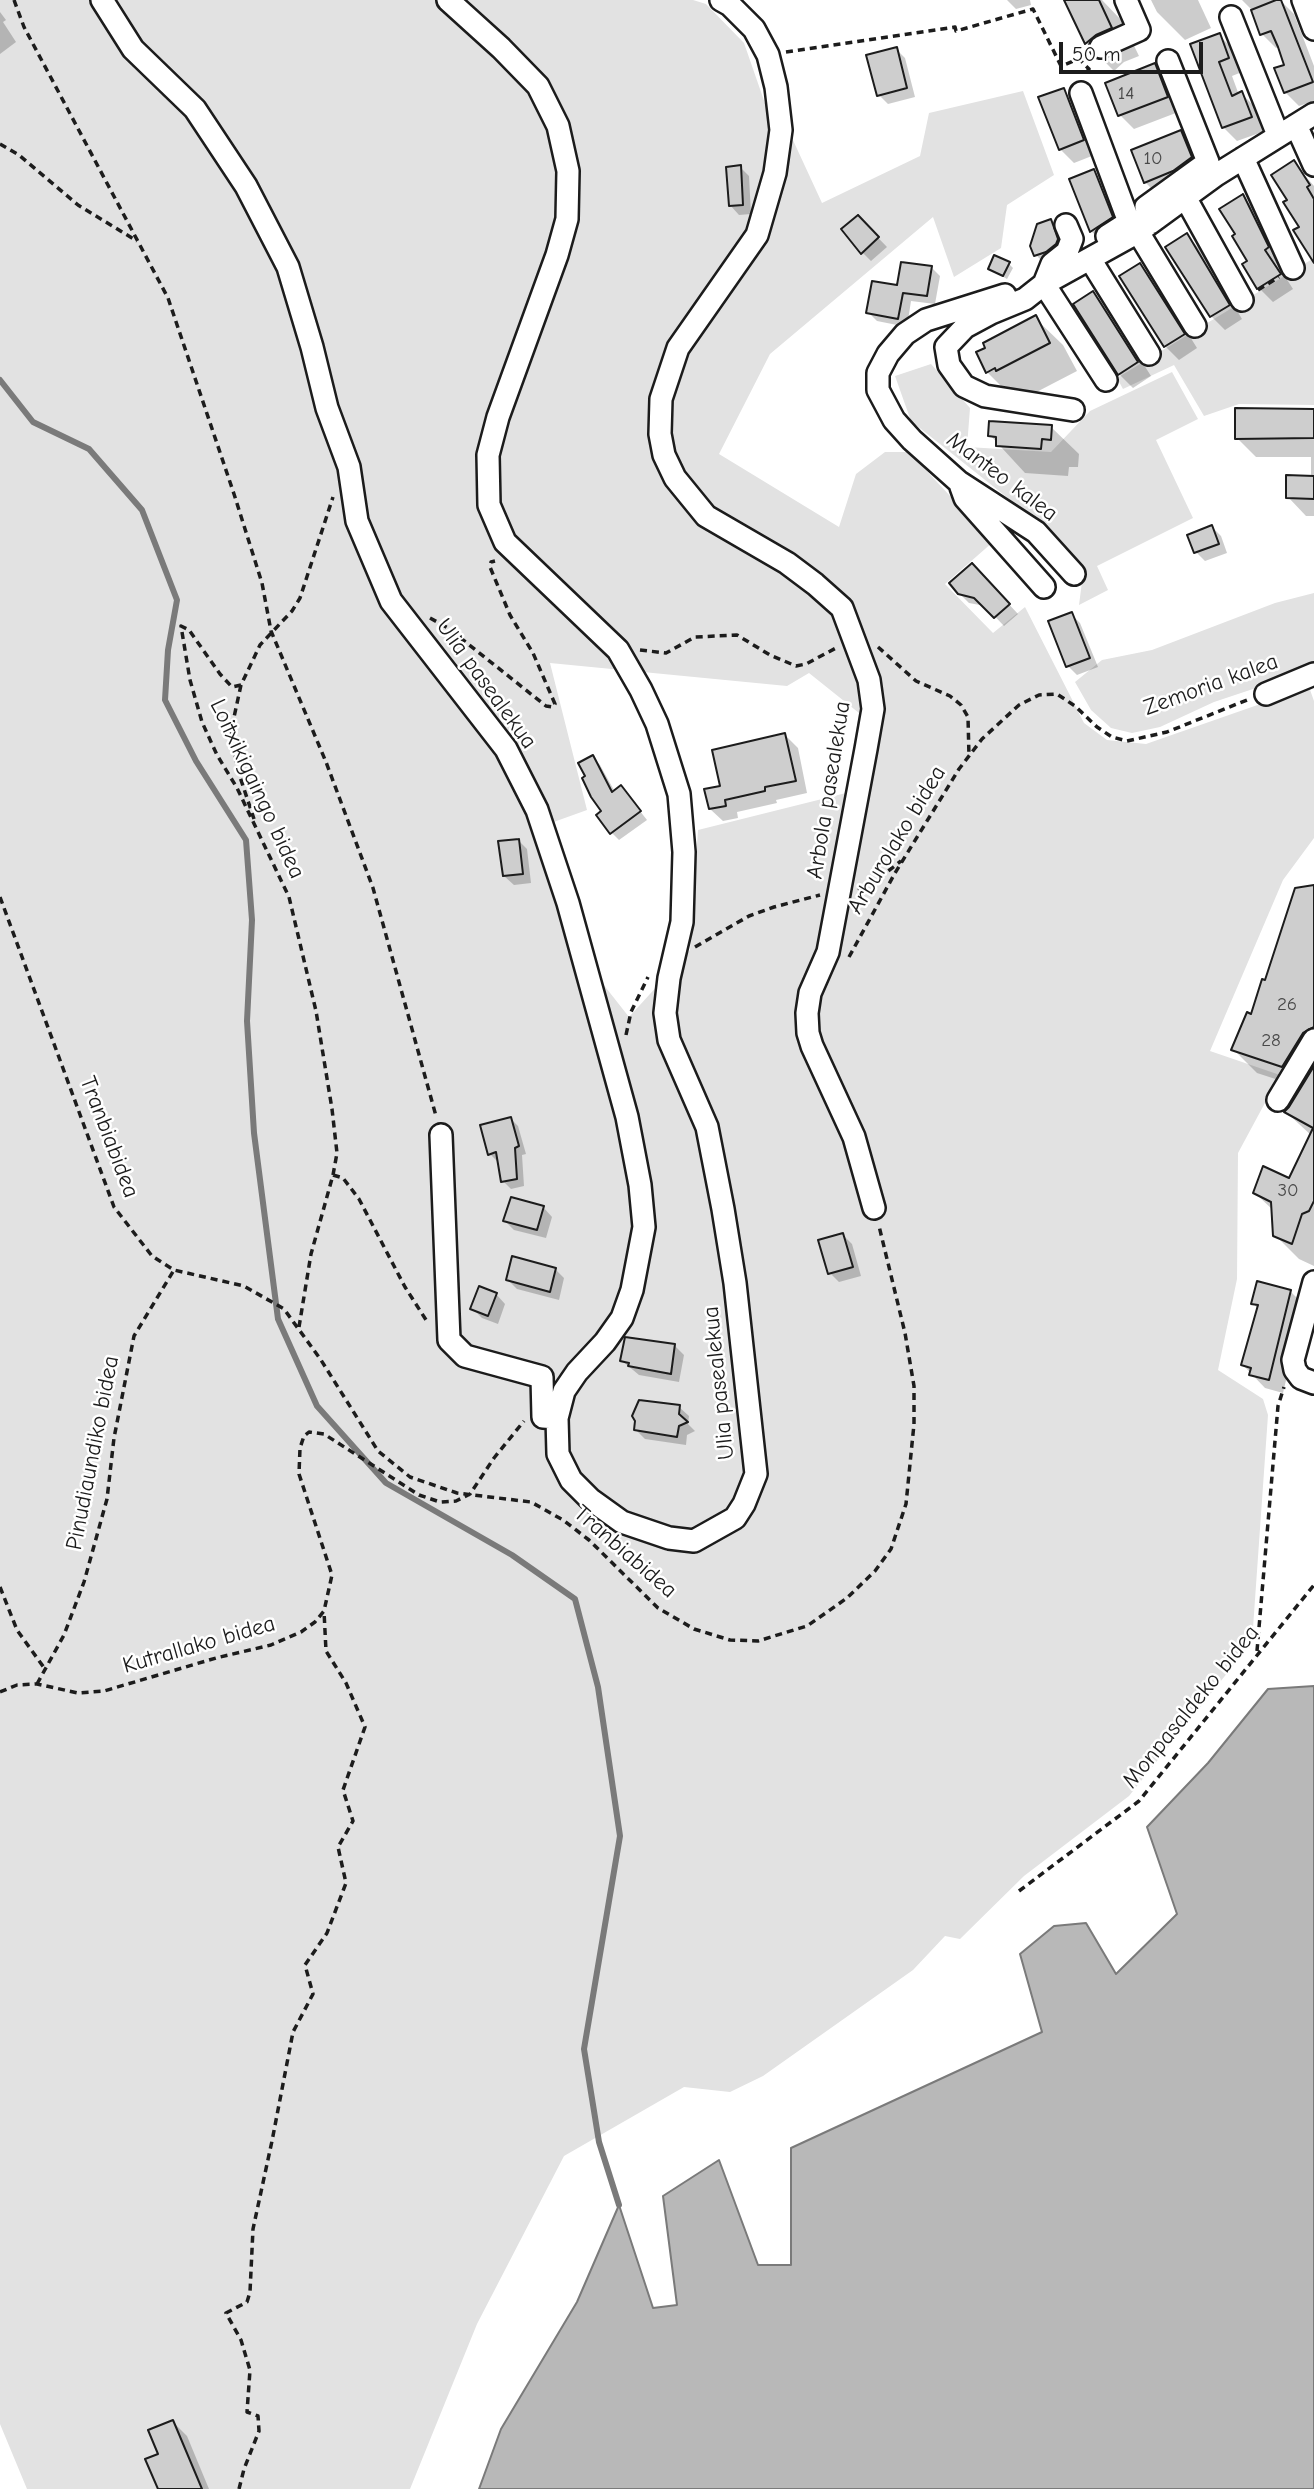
<!DOCTYPE html>
<style>
body{margin:0}
#map{position:relative;width:1314px;height:2489px;overflow:hidden;background:#fff;font-family:"Comic Neue",sans-serif}
canvas{display:block}
.scale{position:absolute;left:1059px;top:42px;width:144px;height:32px;box-sizing:border-box;border:4px solid #1c1c1c;border-top:0;padding-left:9px;font-size:21px;line-height:24px;white-space:nowrap;color:#1c1c1c;-webkit-text-stroke:5px #fff;paint-order:stroke}
</style>
<div id="map">
<canvas width="1314" height="2489"></canvas>
<div class="scale">50 m</div>
</div>
<script>
const context = document.querySelector('canvas').getContext('2d');
context.lineJoin = 'round';
function fill(path, color) {
  context.fillStyle = color;
  context.fill(path, 'evenodd');
}
function poly(rows) {
  const path = new Path2D();
  for (const r of rows) {
    path.moveTo(r[0], r[1]);
    for (let i = 2; i < r.length; i += 2) path.lineTo(r[i], r[i + 1]);
  }
  return path;
}
function stroke(path, color, width, dash) {
  context.strokeStyle = color;
  context.lineWidth = width;
  context.lineCap = dash ? 'butt' : 'round';
  context.setLineDash(dash || []);
  context.stroke(path);
}
function label(font, color, halo, rows, align = 'center') {
  context.font = font + ' "Comic Neue",sans-serif';
  context.lineWidth = 5;
  context.setLineDash([]);
  context.textBaseline = 'middle';
  context.strokeStyle = halo;
  context.fillStyle = color;
  for (const [text, x, y, turn = 0] of rows) {
    context.save();
    context.translate(x, y);
    context.rotate((+turn || 0) * Math.PI / 180);
    context.textAlign = isNaN(turn) ? turn : align;
    if (halo) context.strokeText(text, 0, 0);
    context.fillText(text, 0, 0);
    context.restore();
  }
}
const green = poly([
 [0,0,693,0,706,4,744,43,769,115,786,125,822,203,920,156,929,113,1023,91,1054,175,1007,205,1001,248,954,277,933,217,770,354,719,454,839,527,856,474,885,452,909,452,993,542,945,584,993,633,1025,607,1084,723,1107,740,1146,744,1309,687,1314,701,1314,838,1283,880,1210,1051,1280,1075,1238,1153,1237,1279,1218,1370,1263,1399,1268,1415,1252,1642,1129,1796,1024,1876,960,1939,945,1936,913,1970,763,2076,730,2092,684,2087,564,2156,477,2324,410,2489,27,2489,0,2424],
 [550,663,787,686,809,673,859,713,846,793,698,830,690,950,629,1017,592,970,537,828,587,810],
 [1314,258,1314,405,1239,404,1204,416,1174,365,1123,389,1117,378],
 [931,364,970,408,967,447,1051,452,1090,411,1172,372,1198,419,1156,440,1193,518,1097,566,1108,590,1079,605,1083,574,1038,522,911,421,895,376],
 [1314,593,1314,662,1265,685,1214,702,1160,727,1132,733,1111,728,1091,710,1075,682,1102,660,1152,650,1275,603]
]);
const water = poly([
 [1314,1686,1314,2489,479,2489,501,2429,577,2302,619,2205,653,2308,677,2305,663,2196,719,2160,758,2265,791,2265,791,2148,1042,2032,1020,1954,1054,1926,1086,1923,1116,1974,1177,1914,1147,1827,1208,1763,1268,1689,1314,1686]
]);
const shadow = poly([
 [1007,0,1030,0,1031,5,1016,9],
 [1079,0,1102,0,1122,21,1139,56,1124,62,1114,71,1086,43,1068,5],
 [1151,0,1198,0,1211,28,1185,40,1157,12],
 [1242,0,1280,0,1294,14,1314,66,1314,101,1299,106,1285,92,1286,66,1280,47,1276,48,1262,34,1252,10],
 [0,12,6,20,3,22,16,42,0,54],
 [1219,35,1233,49,1242,72,1232,76,1239,95,1242,94,1256,108,1265,131,1237,141,1223,127,1192,45],
 [896,49,905,58,915,97,888,104,879,95],
 [1155,65,1169,79,1181,111,1134,129,1120,115],
 [1063,90,1077,104,1097,154,1074,163,1060,149],
 [1181,132,1195,146,1205,172,1159,196,1145,182],
 [1294,163,1314,186,1314,258,1289,200],
 [740,167,749,176,751,214,739,215,730,205],
 [1094,171,1108,185,1126,231,1105,244,1091,231],
 [1242,197,1256,210,1282,261,1277,264,1293,289,1273,302,1259,288,1237,234],
 [858,217,887,247,871,261,862,252],
 [1050,221,1064,235,1050,269,1036,255],
 [1186,235,1200,249,1242,319,1225,330,1211,316,1167,247],
 [1009,264,1013,268,1007,279,990,269],
 [1140,265,1154,279,1197,348,1179,360,1165,346],
 [931,267,940,276,935,304,911,301,907,327,877,321,868,312,898,287],
 [1093,293,1107,307,1151,376,1133,388,1119,374],
 [1035,318,1063,345,1077,371,1025,398,1015,400,987,372],
 [1314,411,1314,516,1306,516,1288,497,1311,477,1311,457,1256,457,1237,438],
 [1051,427,1079,454,1078,467,1069,467,1068,476,1025,473,990,435],
 [1212,527,1221,536,1227,553,1205,561,1196,552,1190,536],
 [981,574,1018,614,1004,626,985,606,969,603,959,593],
 [1071,614,1080,623,1098,667,1077,675,1068,666],
 [785,735,798,748,807,793,776,800,777,803,737,812,738,818,723,821,710,809,722,787],
 [593,757,600,765,615,792,621,787,647,820,619,840,611,832,604,811],
 [518,840,527,849,531,883,514,885,504,876],
 [1314,887,1314,1266,1299,1259,1275,1235,1274,1211,1255,1193,1290,1181,1312,1136,1286,1112,1303,1088,1257,1073,1233,1049,1252,1016,1266,982],
 [511,1119,518,1126,526,1154,522,1155,524,1186,511,1189,503,1181,500,1161,497,1161,490,1154],
 [543,1207,552,1217,546,1238,514,1230,505,1221],
 [843,1235,852,1244,861,1276,839,1282,830,1273],
 [555,1269,564,1278,559,1300,517,1289,508,1280],
 [1290,1291,1304,1305,1283,1393,1265,1388,1243,1365,1258,1309,1253,1303],
 [496,1294,505,1304,498,1324,482,1318,473,1309],
 [675,1346,684,1355,679,1382,639,1375,621,1360],
 [679,1407,689,1416,688,1424,695,1431,687,1435,686,1445,645,1439,636,1430],
 [173,2422,187,2436,209,2489,160,2489,160,2455]
]);
const stream = poly([
 [0,380,33,422,89,449,142,510,177,600,168,650,165,700,196,761,246,840,252,920,247,1021,254,1133,278,1319,317,1406,386,1483,512,1555,575,1599,598,1687,620,1836,584,2049,599,2142,619,2205]
]);
const building = poly([
 [1064,0,1099,0,1112,28,1096,35,1085,44,1064,0],
 [1276,0,1281,0,1313,82,1284,93,1274,68,1284,65,1278,47,1271,31,1260,35,1251,10,1276,0],
 [1220,33,1229,58,1219,62,1232,96,1242,91,1252,117,1222,128,1190,44,1220,33],
 [897,47,907,88,877,96,866,55,897,47],
 [1155,63,1168,97,1118,116,1105,83,1155,63],
 [1064,88,1084,140,1059,150,1038,97,1064,88],
 [1181,130,1192,157,1173,171,1144,183,1131,150,1181,130],
 [1294,160,1310,185,1307,187,1314,199,1314,263,1293,230,1299,227,1283,202,1287,200,1271,175,1294,160],
 [741,165,743,205,729,206,726,167,741,165],
 [1094,169,1113,217,1090,232,1069,179,1094,169],
 [1243,194,1269,247,1265,250,1281,274,1257,289,1242,264,1247,261,1232,236,1235,234,1219,209,1243,194],
 [858,215,879,237,861,254,841,229,858,215],
 [1051,219,1058,239,1056,244,1046,252,1034,256,1030,246,1037,224,1051,219],
 [1187,233,1230,305,1210,317,1165,247,1187,233],
 [994,255,1010,262,1003,276,988,269,994,255],
 [901,262,932,266,927,296,903,293,898,319,866,313,872,281,897,285,901,262],
 [1140,263,1185,334,1164,347,1119,276,1140,263],
 [1093,291,1138,362,1118,375,1073,304,1093,291],
 [1036,315,1050,343,996,371,995,368,986,373,976,352,985,348,983,343,1036,315],
 [1235,408,1314,409,1314,438,1235,439,1235,408],
 [989,421,1052,425,1051,440,1042,439,1041,449,996,446,996,437,988,436,989,421],
 [1286,475,1314,476,1314,499,1286,498,1286,475],
 [1212,525,1219,544,1194,553,1187,535,1212,525],
 [972,563,1010,604,994,618,974,598,958,594,949,583,972,563],
 [1072,612,1090,658,1066,667,1048,621,1072,612],
 [785,733,796,781,765,787,765,791,725,800,726,806,709,809,704,789,720,786,712,750,785,733],
 [593,755,612,792,621,785,641,811,610,834,596,815,601,811,591,797,582,778,585,776,578,763,593,755],
 [519,839,523,874,503,876,498,841,519,839],
 [1314,885,1314,1027,1303,1033,1282,1067,1231,1050,1247,1012,1251,1014,1262,979,1265,980,1295,888,1314,885],
 [1314,1066,1314,1201,1309,1211,1302,1214,1292,1244,1273,1236,1271,1202,1253,1193,1263,1166,1289,1178,1313,1128,1284,1112,1289,1107,1314,1066],
 [511,1117,519,1146,515,1148,517,1179,501,1182,496,1152,488,1155,480,1125,511,1117],
 [511,1197,544,1206,537,1230,503,1221,511,1197],
 [843,1233,853,1267,828,1274,818,1240,843,1233],
 [512,1256,556,1268,550,1292,506,1280,512,1256],
 [1257,1281,1291,1290,1269,1380,1249,1375,1251,1368,1241,1365,1258,1305,1251,1304,1257,1281],
 [479,1286,497,1293,488,1316,470,1309,479,1286],
 [625,1337,675,1344,671,1374,628,1366,629,1363,620,1361,625,1337],
 [639,1400,680,1405,679,1414,688,1422,679,1426,677,1437,634,1430,635,1421,632,1416,639,1400],
 [173,2420,202,2489,158,2489,145,2459,158,2454,148,2430,173,2420]
]);
const path = poly([
 [14,0,24,27,168,298,234,494,262,583,271,631,326,762,373,888,436,1116],
 [786,52,955,27,956,31,1033,9,1061,66,1079,59,1089,69,1084,75],
 [0,144,19,155,78,205,137,241],
 [1258,290,1279,277],
 [430,618,448,628,546,706,552,707,555,704,552,697,533,653,510,615,490,567,491,562,495,561],
 [878,647,916,681,950,696,961,705,968,717,969,757],
 [640,650,666,653,695,637,737,635,770,655,796,666,806,664,836,648],
 [241,685,231,731,238,771,254,819],
 [858,890,878,879,901,861],
 [0,897,114,1207,152,1256,174,1270,244,1286,284,1309,321,1360,378,1451,410,1477,457,1493,531,1502,563,1520,589,1540,658,1608,694,1629,730,1640,758,1641,807,1626,847,1598,875,1571,891,1549,906,1504,914,1424,914,1386,905,1333,879,1226],
 [695,947,749,916,774,907,820,895],
 [849,957,895,873,959,769,982,739,1019,705,1039,695,1057,694,1075,706,1097,727,1112,737,1127,741,1167,732,1247,700],
 [626,1035,631,1012,648,977],
 [333,1175,337,1153,332,1109,316,1011,289,897,237,788,217,755,202,722,190,680,181,626,189,630,220,674,232,687,241,685,260,645,292,611,300,598,333,497],
 [299,1327,311,1254,333,1175,343,1178,359,1199,405,1287,428,1323],
 [0,1587,17,1630,45,1669],
 [1257,1651,1278,1406,1284,1387],
 [37,1684,64,1635,84,1582,107,1499,114,1438,134,1336,174,1270],
 [0,1692,17,1685,37,1684,78,1693,104,1691,216,1658,271,1645,301,1632,315,1622,324,1611,332,1575,299,1474,300,1448,304,1436,309,1432,324,1434,419,1495,440,1502,456,1501,470,1494,494,1458,524,1421],
 [1019,1891,1139,1801,1314,1585],
 [239,2489,244,2469,259,2431,258,2416,247,2412,250,2370,241,2340,226,2313,247,2302,250,2292,253,2229,272,2141,293,2032,313,1994,305,1965,327,1933,346,1883,338,1847,353,1821,343,1790,365,1727,346,1683,326,1651,324,1611]
]);
const minor = poly([
 [102,0,133,49,195,109,246,186,288,267,312,347,327,408,349,467,357,521,391,601,506,749,537,810,568,903,627,1117,640,1185,644,1227,632,1290,622,1318,605,1342,577,1372,564,1391,557,1418,558,1454,571,1480,590,1499,622,1522,669,1538,694,1541,735,1518,744,1504,756,1474,735,1283,723,1209,707,1127,669,1040,665,1013,669,978,682,922,684,852,679,794,657,724,641,690,618,650,505,542,489,505,488,455,498,417,557,255,567,219,568,171,558,126,538,86,501,48,448,0],
 [721,0,730,5,754,29,768,55,776,87,781,130,775,173,757,235,678,348,661,399,660,434,664,455,675,478,706,516,787,563,815,584,842,608,869,680,873,709,866,749,828,952,810,993,807,1013,808,1033,812,1046,854,1137,874,1208],
 [1303,0,1314,29],
 [1231,17,1278,135],
 [1101,47,1139,30,1126,0],
 [1081,93,1129,222,1107,236],
 [1296,125,1314,165],
 [1243,158,1293,268],
 [1185,197,1242,300],
 [1150,223,1146,207,1208,162,1168,61],
 [1138,232,1195,326],
 [1090,259,1149,354],
 [1044,284,1106,380],
 [1044,284,1052,264,1067,252,1072,239,1066,225],
 [1005,295,926,320,905,334,888,354,878,373,878,390,894,420,912,440,959,482,1036,532,1074,574],
 [1073,410,985,396,964,386,949,365,946,347,965,327,991,313,1025,299,1044,284,1138,232,1216,175,1314,114],
 [961,487,965,498,1044,587],
 [1266,694,1314,674],
 [1278,1100,1314,1040],
 [441,1135,449,1340,465,1356,542,1377,543,1417,557,1418],
 [1314,1282,1293,1360,1295,1370,1301,1378,1314,1383]
]);
const numberNames = [
 ["14",1126,94],
 ["10",1153,159],
 ["26",1287,1005],
 ["28",1271,1041],
 ["30",1288,1191]
];
const streetNames = [
 ["Manteo kalea",1002,477,37],
 ["Ulia pasealekua",486,684,54],
 ["Zemoria kalea",1211,685,-20],
 ["Loitxikigaingo bidea",257,789,65],
 ["Arbola pasealekua",829,790,-81],
 ["Arburolako bidea",897,840,-59],
 ["Tranbiabidea",109,1137,69],
 ["Ulia pasealekua",719,1383,-96],
 ["Pinudiaundiko bidea",93,1453,-79],
 ["Tranbiabidea",625,1552,41],
 ["Kutrallako bidea",199,1645,-16],
 ["Monpasaldeko bidea",1191,1707,-51]
];
fill(green, '#e2e2e2');
fill(water, '#b8b8b8');
stroke(water, '#7a7a7a', 2);
fill(shadow, '#0003');
stroke(stream, '#7a7a7a', 6);
fill(building, '#cecece');
stroke(building, '#1c1c1c', 2);
stroke(minor, '#1c1c1c', 26);
stroke(path, '#1c1c1c', 3.5, [7, 5]);
stroke(minor, '#fff', 21);
label('19px', '#484848', null, numberNames);
label('23px', '#1c1c1c', '#fff', streetNames);
</script>
